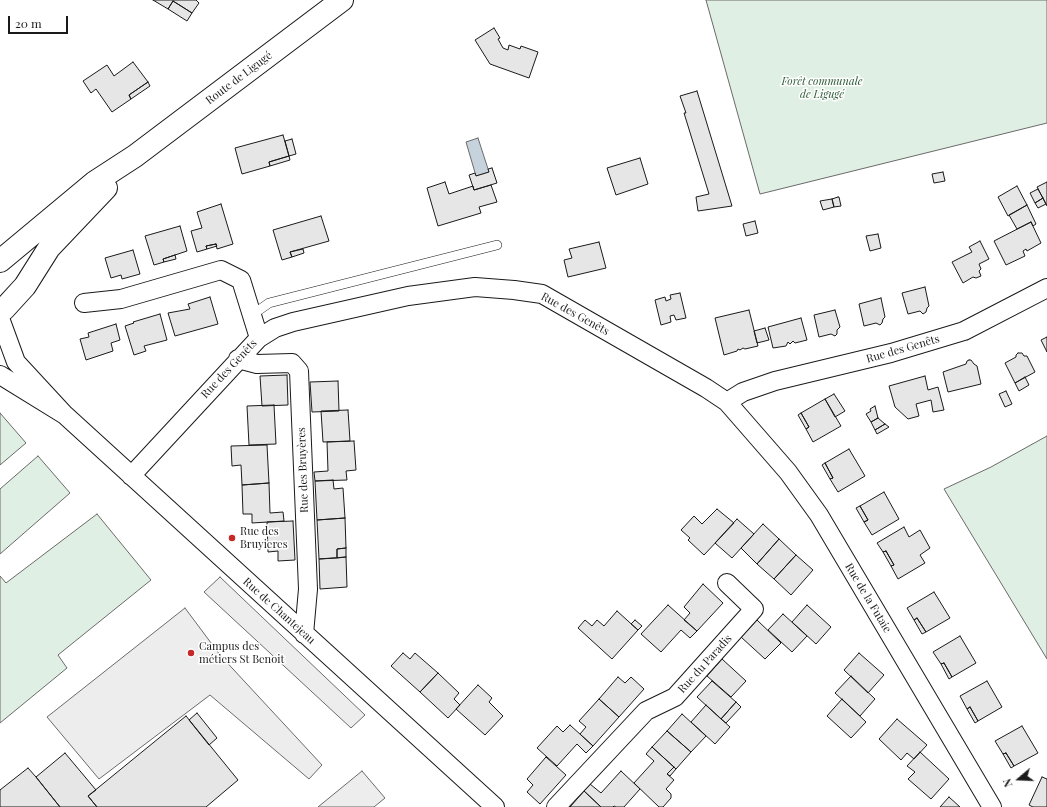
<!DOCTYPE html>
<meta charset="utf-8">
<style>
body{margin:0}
#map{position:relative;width:1047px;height:807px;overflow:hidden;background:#fff;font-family:"Playfair Display",serif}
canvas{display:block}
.north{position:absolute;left:999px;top:759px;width:40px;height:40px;-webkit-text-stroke:3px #fff;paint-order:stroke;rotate:251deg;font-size:11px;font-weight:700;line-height:16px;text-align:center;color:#1a1a1a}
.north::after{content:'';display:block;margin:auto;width:14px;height:18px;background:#1a1a1a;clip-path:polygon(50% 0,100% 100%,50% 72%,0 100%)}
.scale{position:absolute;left:8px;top:16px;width:60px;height:18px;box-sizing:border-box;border:2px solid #1a1a1a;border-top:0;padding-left:5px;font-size:12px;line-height:14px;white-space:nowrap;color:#1a1a1a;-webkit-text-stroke:3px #fff;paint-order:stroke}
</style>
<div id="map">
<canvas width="1047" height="807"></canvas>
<div class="north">N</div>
<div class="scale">20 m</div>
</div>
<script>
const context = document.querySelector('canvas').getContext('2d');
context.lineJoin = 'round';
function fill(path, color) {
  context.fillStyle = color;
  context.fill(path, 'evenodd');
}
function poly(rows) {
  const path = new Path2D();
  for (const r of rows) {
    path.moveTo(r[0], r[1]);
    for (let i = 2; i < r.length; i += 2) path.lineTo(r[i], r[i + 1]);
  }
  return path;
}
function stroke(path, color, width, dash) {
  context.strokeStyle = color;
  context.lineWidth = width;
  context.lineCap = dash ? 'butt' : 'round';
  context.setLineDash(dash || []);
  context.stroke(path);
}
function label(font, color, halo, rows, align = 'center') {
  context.font = font + ' "Playfair Display",serif';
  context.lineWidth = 3;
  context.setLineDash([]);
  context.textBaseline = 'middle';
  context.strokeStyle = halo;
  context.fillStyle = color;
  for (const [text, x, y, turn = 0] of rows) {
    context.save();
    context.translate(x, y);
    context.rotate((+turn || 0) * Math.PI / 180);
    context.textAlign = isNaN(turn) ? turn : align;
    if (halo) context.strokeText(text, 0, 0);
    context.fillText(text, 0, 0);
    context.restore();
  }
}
const green = poly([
 [706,0,1047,0,1047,123,760,194,706,0],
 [0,413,26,443,0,465,0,413],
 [1047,436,1047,659,944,489,991,467,1047,436],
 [38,456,70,493,0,554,0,489,38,456],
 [97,514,151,580,58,655,67,668,0,723,0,576,6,583,97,514]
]);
const parking = poly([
 [220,577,365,715,351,728,204,592,220,577],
 [185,608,220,655,322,765,309,779,210,695,99,779,47,717,185,608],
 [362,771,385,798,374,807,318,807,362,771]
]);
const water = poly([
 [478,138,489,172,476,176,466,142,478,138]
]);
const building = poly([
 [153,0,196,0,199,3,192,13,173,1,168,9,153,0],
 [173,1,192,13,187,21,168,9,173,1],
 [494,28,500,38,498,39,503,48,508,50,509,45,520,49,521,46,538,52,529,78,490,64,475,40,494,28],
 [133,62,148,82,129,95,131,99,112,112,96,89,91,93,83,81,107,65,114,76,133,62],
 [148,82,150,86,131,99,129,95,148,82],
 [697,91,732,206,698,211,696,197,709,194,684,113,686,113,680,96,697,91],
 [283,135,289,156,269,162,270,166,242,174,235,148,283,135],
 [292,139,296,154,289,156,285,141,292,139],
 [289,156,290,160,270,166,269,162,289,156],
 [640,158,648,184,616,195,607,168,640,158],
 [492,168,497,183,474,190,469,175,475,173,476,176,489,172,488,169,492,168],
 [943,172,945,181,934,183,932,174,943,172],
 [445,182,449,194,473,186,474,190,491,185,497,202,479,207,481,213,438,226,427,188,445,182],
 [1047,182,1047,206,1037,187,1047,182],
 [1017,186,1027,205,1008,216,998,197,1017,186],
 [1038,189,1043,198,1035,203,1030,193,1038,189],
 [838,197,839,197,841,206,834,207,832,199,838,197],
 [1043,198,1046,204,1038,208,1035,203,1043,198],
 [832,199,834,207,823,210,820,201,832,199],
 [221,204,233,244,217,249,216,244,206,246,207,249,197,252,191,231,202,228,197,212,221,204],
 [1027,205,1036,224,1033,226,1031,222,1017,229,1009,215,1027,205],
 [321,216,329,241,290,252,292,257,282,260,273,230,321,216],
 [755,221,758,233,746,236,743,224,755,221],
 [1031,222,1041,243,1027,251,1026,249,1023,251,1025,256,1006,265,994,241,1031,222],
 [180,226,187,251,163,259,164,262,154,265,145,236,180,226],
 [878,234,881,248,870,251,866,236,878,234],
 [980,241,989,259,979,264,981,269,979,271,981,276,976,278,973,277,963,283,952,262,972,252,969,247,980,241],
 [599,242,606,268,568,277,564,260,572,258,569,249,599,242],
 [216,244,217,246,207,249,206,246,216,244],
 [303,249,304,253,292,257,290,252,303,249],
 [133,250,140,274,122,279,121,275,111,278,105,258,133,250],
 [175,255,176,259,164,262,163,259,175,255],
 [925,287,929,306,927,308,926,312,923,314,920,311,908,314,902,293,925,287],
 [680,293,686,318,676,320,674,315,670,316,671,322,661,325,655,300,665,297,666,301,671,299,670,295,680,293],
 [210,297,218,324,175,336,168,313,190,309,188,304,210,297],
 [881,298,885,317,883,319,882,323,880,325,876,323,864,326,859,304,881,298],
 [749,310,758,346,745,349,743,348,740,350,738,349,737,351,724,355,715,318,749,310],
 [835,310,840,327,837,330,837,334,835,336,831,334,819,337,814,315,835,310],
 [160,314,167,340,144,346,146,351,134,355,125,326,134,323,133,322,160,314],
 [801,318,807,340,795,343,793,341,790,344,788,342,786,346,773,348,768,327,801,318],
 [116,324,120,340,111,343,113,351,86,360,80,339,89,337,88,333,116,324],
 [765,328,769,340,757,343,754,331,765,328],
 [1047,337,1047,352,1041,340,1047,337],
 [1018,353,1022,353,1024,356,1027,356,1035,372,1015,383,1005,363,1016,357,1016,355,1018,353],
 [969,360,971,360,974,364,977,366,981,384,948,392,943,372,966,364,967,361,969,360],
 [287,375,288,405,262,406,260,376,287,375],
 [925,376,928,390,938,387,944,410,933,412,931,400,916,404,919,416,908,419,895,407,889,386,925,376],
 [1025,377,1029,385,1019,391,1015,383,1025,377],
 [338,381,339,411,312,412,310,382,338,381],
 [1006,391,1012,404,1005,407,999,394,1006,391],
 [834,394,845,411,835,417,825,399,834,394],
 [825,399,841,426,813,442,806,429,809,427,801,413,825,399],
 [274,405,276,444,249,445,247,406,274,405],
 [875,406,878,418,871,422,866,414,871,411,870,409,875,406],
 [348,410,350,441,323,442,321,411,348,410],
 [801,413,809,427,806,429,798,415,801,413],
 [878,418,885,424,875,430,871,422,878,418],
 [885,424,889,427,877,434,875,430,885,424],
 [354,441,356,470,346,471,347,480,315,481,314,472,328,471,327,442,354,441],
 [267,445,269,483,242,485,241,465,232,466,231,446,267,445],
 [849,449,865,476,838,492,830,479,833,478,825,463,849,449],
 [825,463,833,478,830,479,822,465,825,463],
 [333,480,334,489,343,488,345,518,317,520,315,481,333,480],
 [269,483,270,513,283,512,284,521,252,523,252,514,243,514,242,485,269,483],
 [884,492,899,519,872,535,864,522,868,520,860,506,884,492],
 [860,506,868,520,864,522,856,508,860,506],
 [717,509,734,523,704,555,688,540,690,538,681,530,694,516,702,524,717,509],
 [345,518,346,548,337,549,337,558,319,559,317,520,345,518],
 [737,519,754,534,732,558,715,543,737,519],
 [293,521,295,560,278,561,278,551,268,552,267,522,293,521],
 [763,524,779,539,757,564,741,548,763,524],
 [904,527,909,537,920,530,930,548,920,555,925,563,898,579,891,566,894,565,886,551,883,552,877,543,904,527],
 [779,539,796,555,774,579,757,564,779,539],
 [346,548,346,557,337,558,337,549,346,548],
 [886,551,894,565,891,566,883,552,886,551],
 [796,555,813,570,791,595,774,579,796,555],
 [346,557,347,587,320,589,319,559,346,557],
 [703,584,723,603,697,631,684,620,690,613,684,607,703,584],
 [934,592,950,618,926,632,917,618,914,620,907,608,934,592],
 [668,605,697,631,690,638,681,630,661,652,641,634,668,605],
 [807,605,831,627,816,644,792,622,807,605],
 [617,611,638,630,612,659,578,628,585,620,592,626,597,620,604,626,617,611],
 [783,614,807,636,792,652,768,630,783,614],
 [917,618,926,632,922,634,914,620,917,618],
 [635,620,642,626,638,630,631,624,635,620],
 [757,620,781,643,765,659,741,637,757,620],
 [960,636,976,663,952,677,944,663,941,664,933,652,960,636],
 [403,653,410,659,415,653,438,673,420,692,391,666,403,653],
 [859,653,884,675,868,693,844,670,859,653],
 [722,659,746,681,731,697,707,676,722,659],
 [944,663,952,677,949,679,941,664,944,663],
 [438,673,459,693,454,699,460,705,448,718,420,692,438,673],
 [851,676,875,699,860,716,835,693,851,676],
 [618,677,625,683,631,677,644,689,619,717,599,699,618,677],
 [712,681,736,702,721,719,697,697,712,681],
 [987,681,1002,707,978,721,970,707,967,709,960,696,987,681],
 [478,685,492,698,489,702,503,716,485,735,456,709,478,685],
 [599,699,619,717,593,746,580,734,586,727,579,721,599,699],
 [842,699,866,722,851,738,827,716,842,699],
 [736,702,741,707,726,723,721,719,736,702],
 [706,705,730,727,715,744,691,722,706,705],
 [970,707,978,721,975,723,967,709,970,707],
 [197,713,217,738,209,745,189,720,197,713],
 [682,714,706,736,691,752,667,731,682,714],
 [186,716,238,780,206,807,97,807,88,796,186,716],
 [897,719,927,745,914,759,907,753,901,760,879,739,897,719],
 [570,725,593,746,586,753,577,744,557,766,537,748,557,726,563,732,570,725],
 [1022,726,1038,753,1014,766,1006,753,1003,754,995,741,1022,726],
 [667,731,691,752,676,769,652,747,667,731],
 [652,747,674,767,667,774,674,780,666,789,671,794,671,798,663,807,659,807,634,783,654,761,646,754,652,747],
 [920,752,949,779,931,799,908,779,915,772,907,766,920,752],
 [65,753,96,790,88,796,97,807,60,807,36,777,65,753],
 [1006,753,1014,766,1011,768,1003,754,1006,753],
 [546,757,566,775,540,804,527,792,533,785,527,779,546,757],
 [674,767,676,769,670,776,667,774,674,767],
 [28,768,36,777,60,807,0,807,0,790,28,768],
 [621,771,640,789,624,807,616,807,614,806,613,807,601,807,584,791,590,784,601,793,621,771],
 [1042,777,1047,779,1047,807,1033,807,1029,805,1042,777],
 [584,791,601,807,570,807,584,791],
 [949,797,960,807,940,807,949,797]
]);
const service = poly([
 [252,315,269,303,497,245]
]);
const minor = poly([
 [84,303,121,299,221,270,241,280,259,338],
 [238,359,257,364,292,363,299,371,308,589,304,634],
 [0,375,65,415,16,362,1,321],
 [727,402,788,472,819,515,992,807],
 [65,415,495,807],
 [131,476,259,338,275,328,293,322,408,296,475,287,514,290,542,294,706,388,727,402,743,392,775,381,891,353,964,331,1047,288],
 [556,807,646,711,675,697,754,609,727,583]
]);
const tertiary = poly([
 [0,261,95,182,135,156,342,0],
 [4,309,25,286,49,248,106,188]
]);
const markers = [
 [232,538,4,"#c62828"],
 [191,653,4,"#c62828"]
];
const streetNames = [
 ["Route de Ligugé",239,78,-37],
 ["Rue des Genêts",575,314,29],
 ["Rue des Genêts",903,349,-16],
 ["Rue des Genêts",229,369,-47],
 ["Rue des Bruyères",303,470,-92],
 ["Rue de la Futaie",868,598,59],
 ["Rue de Chantejeau",279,611,42],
 ["Rue du Paradis",705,664,-48]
];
const parkNames = [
 ["Forêt communale",822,82],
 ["de Ligugé",822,95]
];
const poiNames = [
 ["Rue des",240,532],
 ["Bruyieres",240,545],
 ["Campus des",199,647],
 ["métiers St Benoit",199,660]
];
fill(green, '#e0efe3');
stroke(green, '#6a6a6a', 1);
fill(parking, '#ededed');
stroke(parking, '#6a6a6a', 1);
fill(water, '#c6d2dc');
stroke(water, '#6a6a6a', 1);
fill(building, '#e6e6e6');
stroke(building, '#1a1a1a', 1);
stroke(service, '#1a1a1a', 10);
stroke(minor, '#1a1a1a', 20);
stroke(tertiary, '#1a1a1a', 24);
stroke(service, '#fff', 9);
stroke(minor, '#fff', 18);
stroke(tertiary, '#fff', 22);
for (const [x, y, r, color] of markers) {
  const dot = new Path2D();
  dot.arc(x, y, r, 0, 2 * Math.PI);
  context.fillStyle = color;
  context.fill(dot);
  stroke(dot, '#fff', 1.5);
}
label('11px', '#1a1a1a', '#fff', streetNames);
label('italic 11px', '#2b5a34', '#fff', parkNames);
label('11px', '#1a1a1a', '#fff', poiNames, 'left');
</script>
